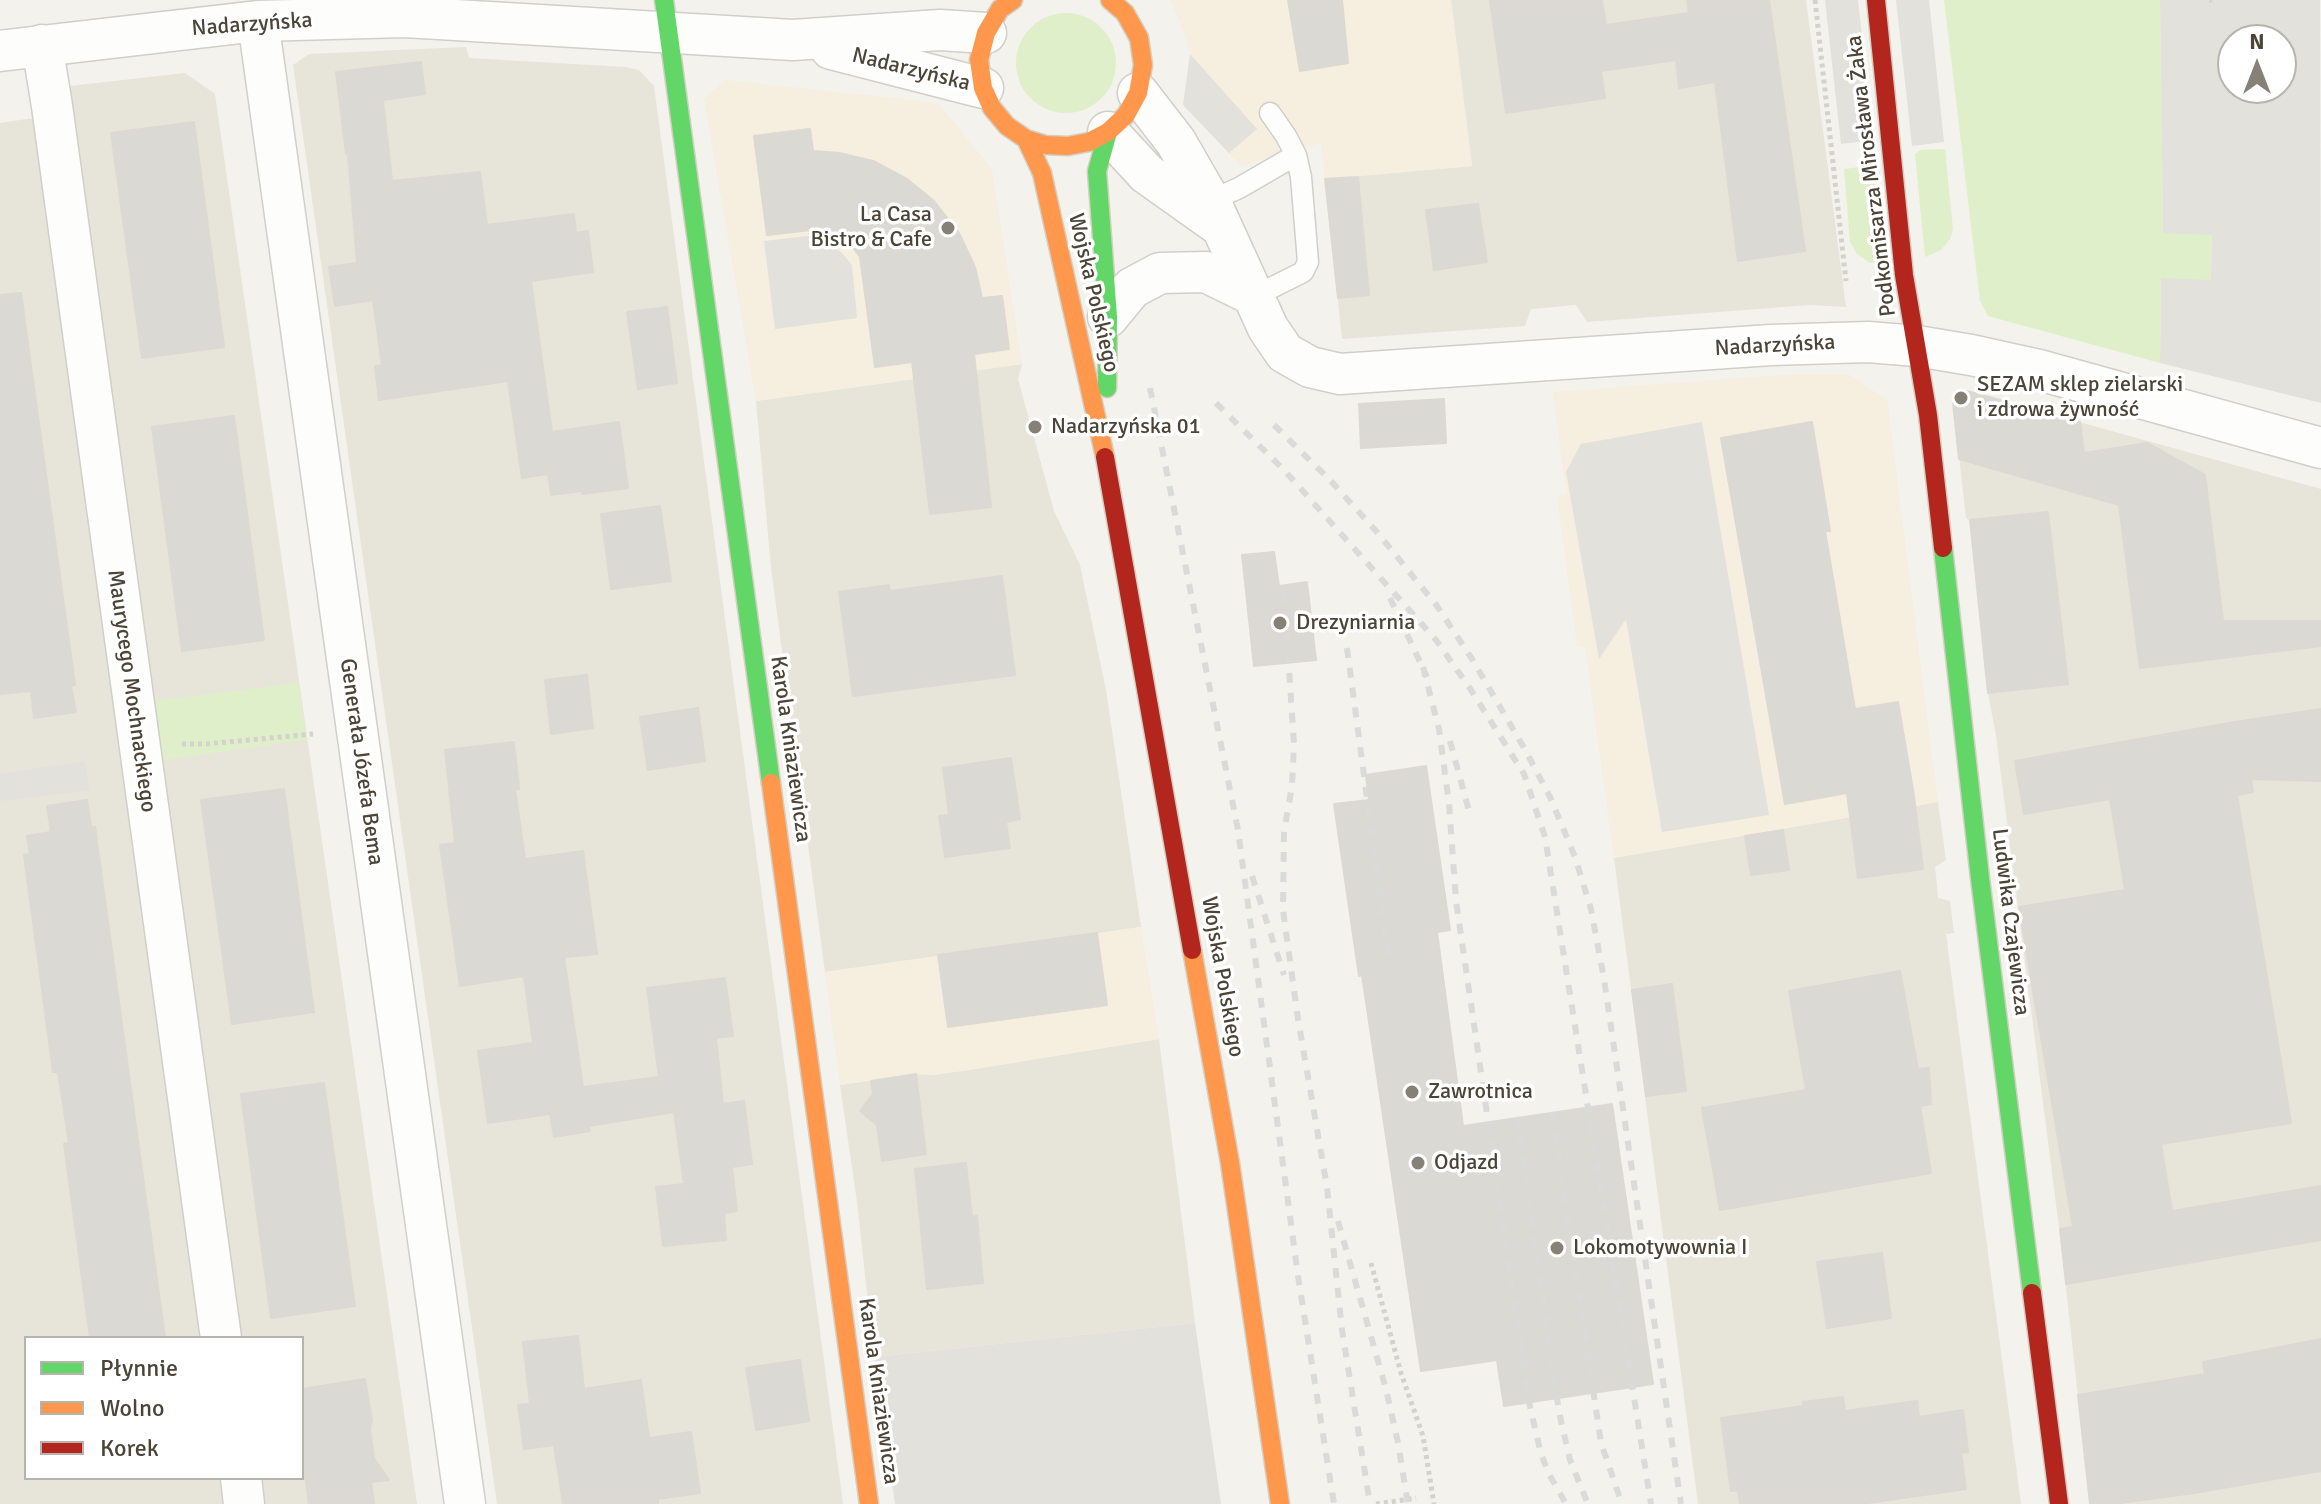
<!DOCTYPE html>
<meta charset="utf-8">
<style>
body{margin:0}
#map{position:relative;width:2321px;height:1504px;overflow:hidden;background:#f3f2ec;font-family:Signika,sans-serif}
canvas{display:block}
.legend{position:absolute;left:24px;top:1336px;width:280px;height:144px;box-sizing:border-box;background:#fff;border:2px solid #b7b4af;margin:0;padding:10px 14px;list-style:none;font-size:24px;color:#4b4437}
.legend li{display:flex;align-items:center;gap:16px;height:40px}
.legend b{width:40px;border:2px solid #b7b4af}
.north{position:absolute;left:2217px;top:24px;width:80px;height:80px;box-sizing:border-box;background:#fff;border:2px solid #b7b4af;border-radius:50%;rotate:0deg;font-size:22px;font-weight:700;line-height:32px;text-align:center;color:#4b4437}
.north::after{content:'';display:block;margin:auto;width:28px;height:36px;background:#868176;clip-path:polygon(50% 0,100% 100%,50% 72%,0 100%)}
</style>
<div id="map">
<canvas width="2321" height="1504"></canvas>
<ul class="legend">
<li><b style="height:10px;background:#63d668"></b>Płynnie</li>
<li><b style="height:10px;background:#ff974d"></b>Wolno</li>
<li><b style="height:10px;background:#b3261e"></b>Korek</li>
</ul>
<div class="north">N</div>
</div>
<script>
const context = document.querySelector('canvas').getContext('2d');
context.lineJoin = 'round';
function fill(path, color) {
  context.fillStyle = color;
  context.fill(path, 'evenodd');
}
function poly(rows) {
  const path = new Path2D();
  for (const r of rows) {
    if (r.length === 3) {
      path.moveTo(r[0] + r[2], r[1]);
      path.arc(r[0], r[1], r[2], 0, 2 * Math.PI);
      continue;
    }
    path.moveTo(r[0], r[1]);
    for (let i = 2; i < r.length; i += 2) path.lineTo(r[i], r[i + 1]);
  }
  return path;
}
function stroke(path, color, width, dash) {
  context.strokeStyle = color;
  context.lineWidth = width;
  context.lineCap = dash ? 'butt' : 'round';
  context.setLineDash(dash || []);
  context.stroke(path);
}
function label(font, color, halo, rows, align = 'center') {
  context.font = font + ' Signika,sans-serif';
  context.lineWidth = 7;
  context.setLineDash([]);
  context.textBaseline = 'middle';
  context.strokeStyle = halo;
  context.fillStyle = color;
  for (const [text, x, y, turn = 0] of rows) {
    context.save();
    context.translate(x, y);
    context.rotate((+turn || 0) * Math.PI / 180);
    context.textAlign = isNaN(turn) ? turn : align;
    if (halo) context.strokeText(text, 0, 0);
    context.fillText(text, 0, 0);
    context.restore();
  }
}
const residential = poly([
 [1451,0,1806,0,1846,307,1810,305,1587,322,1576,305,1531,309,1525,326,1342,339,1325,179,1472,166],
 [466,47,469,58,625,67,639,70,654,86,843,1504,497,1504,293,65,309,54],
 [185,73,215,94,417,1504,0,1504,0,123,73,112,70,86],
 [26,1338,302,1338,302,1478,26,1478],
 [1022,364,1018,379,1054,511,1080,565,1106,690,1141,927,825,972,771,568,756,401],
 [1967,391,2321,489,2321,1504,2090,1504,2061,1243,1996,736,1988,693,1972,541,1970,521,1966,518,1953,403],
 [1938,802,1946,860,1935,867,1937,885,1938,898,1950,901,1954,933,1946,934,2021,1504,1698,1504,1614,858],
 [1159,1039,1195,1323,874,1357,857,1202,840,1085,916,1074,933,1075,975,1069]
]);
const commercial = poly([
 [1170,0,1451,0,1472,166,1325,179,1321,143,1241,166,1183,105,1190,54,1182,26],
 [725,80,938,103,992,169,1022,364,756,401,704,99],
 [1797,374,1848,374,1887,400,1938,802,1614,858,1585,647,1577,646,1557,496,1566,495,1553,392],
 [1141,927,1159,1039,975,1069,933,1075,916,1074,840,1085,825,972]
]);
const green = poly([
 [1944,0,2160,0,2163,232,2212,234,2211,281,2161,279,2160,363,1988,316,1980,301],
 [1066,63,50],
 [1945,149,1953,230,1950,239,1941,250,1925,257,1915,154,1920,150],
 [1868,166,1875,172,1886,262,1870,263,1857,254,1850,242,1844,169],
 [298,683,307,740,162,760,153,701]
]);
const parking = poly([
 [1825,0,1858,0,1874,140,1841,144],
 [1896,0,1929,0,1944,142,1912,146],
 [2160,0,2320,0,2321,403,2160,363,2161,278,2211,280,2212,235,2163,233],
 [2233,40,2281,40,2281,88,2233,88],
 [1190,54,1257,129,1229,153,1183,105],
 [807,236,824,242,840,251,852,265,857,318,775,329,764,241],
 [1702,422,1769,815,1662,832,1626,619,1599,659,1566,472,1581,444],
 [85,761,90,790,0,801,0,774],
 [1195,1323,1221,1504,895,1504,874,1357]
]);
const building = poly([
 [1288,0,1342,0,1348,63,1300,71,1288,0],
 [1490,0,1602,0,1606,25,1689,13,1687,0,1769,0,1805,251,1738,261,1715,82,1679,88,1676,60,1601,71,1605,98,1506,113,1490,0],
 [421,62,425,94,383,100,392,181,480,172,487,225,574,214,576,233,588,231,593,272,531,281,552,432,619,422,628,488,582,494,582,491,551,495,548,474,522,478,508,381,379,400,375,366,382,365,373,300,335,306,329,267,357,263,348,154,346,154,336,72,421,62],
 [194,122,224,347,142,358,111,133,194,122],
 [810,129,813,151,839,153,873,161,907,179,934,201,959,233,975,267,982,298,1002,296,1009,349,974,354,991,507,930,514,912,362,875,367,860,257,848,241,829,231,811,230,767,235,754,136,810,129],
 [1358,177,1369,295,1338,298,1325,179,1358,177],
 [1478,204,1487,262,1434,270,1426,210,1478,204],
 [21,293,75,685,71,686,76,712,34,718,31,691,0,694,0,295,21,293],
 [667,307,677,383,638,389,627,312,667,307],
 [1967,391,2080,422,2084,453,2147,443,2205,475,2223,621,2321,621,2321,646,2140,668,2119,505,1959,459,1953,403,1967,391],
 [1444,399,1446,443,1361,448,1359,404,1444,399],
 [234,416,264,640,182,651,152,427,234,416],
 [1812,422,1830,531,1825,531,1855,709,1898,702,1914,796,1923,869,1858,878,1847,793,1785,804,1721,438,1812,422],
 [660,506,671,581,611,589,601,514,660,506],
 [2048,512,2068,684,1988,693,1970,520,2048,512],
 [1274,552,1279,586,1307,582,1316,660,1254,666,1242,555,1274,552],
 [1002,576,1015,675,853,696,839,592,889,585,890,591,1002,576],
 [587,675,593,728,551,734,545,680,587,675],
 [698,708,705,761,648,770,640,717,698,708],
 [2321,709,2321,781,2251,779,2253,792,2237,795,2291,1123,2161,1144,2172,1211,2321,1186,2321,1240,2066,1284,2060,1229,2073,1227,2019,907,2125,890,2110,799,2024,814,2015,761,2235,722,2321,709],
 [514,742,519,789,515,789,525,859,583,851,597,954,564,957,583,1087,659,1077,647,988,725,978,733,1036,716,1038,723,1104,744,1101,752,1164,732,1167,737,1211,724,1213,726,1240,663,1246,656,1187,684,1184,674,1112,589,1126,590,1131,554,1137,550,1114,488,1123,478,1051,533,1043,524,976,460,986,440,845,455,843,445,750,514,742],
 [1011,758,1020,819,1006,822,1010,848,945,857,939,816,949,815,943,768,1011,758],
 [1426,766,1450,930,1437,932,1463,1126,1612,1104,1653,1384,1504,1406,1497,1360,1421,1371,1362,975,1359,976,1334,804,1369,800,1366,775,1426,766],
 [284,789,314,1012,232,1024,201,800,284,789],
 [87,800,91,827,95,827,165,1338,90,1338,64,1144,69,1143,58,1072,53,1072,24,855,30,854,27,836,51,832,47,806,87,800],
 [1783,830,1789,870,1751,875,1745,836,1783,830],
 [1097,933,1107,1005,948,1027,938,955,1097,933],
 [1900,971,1918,1069,1929,1068,1931,1104,1920,1106,1931,1173,1720,1210,1702,1108,1806,1090,1789,991,1900,971],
 [1672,984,1686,1091,1646,1096,1632,990,1672,984],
 [916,1074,926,1154,882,1161,877,1125,860,1111,873,1094,871,1081,916,1074],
 [324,1083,355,1306,271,1318,241,1094,324,1083],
 [966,1163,972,1217,977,1216,983,1283,927,1289,915,1169,966,1163],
 [1882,1253,1891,1318,1827,1328,1817,1262,1882,1253],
 [578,1336,584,1389,641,1380,649,1438,691,1432,700,1493,658,1499,658,1504,563,1504,554,1445,524,1449,518,1405,530,1404,523,1342,578,1336],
 [2321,1339,2321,1471,2194,1493,2113,1504,2090,1504,2078,1395,2205,1374,2203,1362,2321,1339],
 [800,1360,809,1421,756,1430,746,1368,800,1360],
 [365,1379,372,1420,370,1429,374,1458,389,1480,371,1482,374,1504,309,1504,306,1480,302,1476,302,1389,365,1379],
 [1843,1397,1845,1411,1917,1401,1919,1417,1963,1410,1968,1452,1961,1453,1966,1489,1861,1504,1740,1504,1738,1490,1731,1491,1721,1418,1803,1406,1803,1402,1843,1397]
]);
const path = poly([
 [1815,0,1846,281],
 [2210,0,2212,1],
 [182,744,206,744,313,734],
 [1371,1263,1401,1373,1423,1436,1434,1504],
 [1376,1504,1416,1498]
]);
const lane = poly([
 [1210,201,1239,188,1296,155],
 [1255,296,1303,272,1308,262,1301,177,1296,155,1286,136,1270,113]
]);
const street = poly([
 [258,21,465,1504],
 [42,45,52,106,221,1338],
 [831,49,983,88],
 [0,51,258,21,405,17,793,40,940,30,986,33],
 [1138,93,1176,142,1210,201,1268,328,1285,353,1310,367,1340,374,1771,345,1868,342,1917,346,1971,355,2039,370,2321,448],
 [1108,132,1147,174,1216,223],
 [1108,317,1132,288,1160,273,1206,272,1255,296],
 [241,1478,244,1504]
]);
const fast = poly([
 [664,0,771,783],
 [1107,388,1108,317,1097,171,1108,132],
 [1943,548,1980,878,2032,1293]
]);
const slow = poly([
 [1013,0,1000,9,986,33,979,60,983,88,992,108,1007,126,1026,139,1046,145,1068,146,1089,142,1108,132,1126,115,1138,93,1143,65,1139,38,1125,13,1110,0],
 [1026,139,1042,173,1105,457],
 [771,783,869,1504],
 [1192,950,1230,1163,1280,1504]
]);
const jam = poly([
 [1876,0,1904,275,1928,415,1943,548],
 [1105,457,1192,950],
 [2032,1293,2059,1504]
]);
const rail = poly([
 [1150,388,1238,830,1298,1276,1334,1504],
 [1216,403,1284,470,1436,640,1471,690,1524,774,1545,837,1651,1504],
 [1274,425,1330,480,1376,531,1437,606,1472,659,1523,746,1550,797,1575,857,1591,909,1604,979,1681,1504],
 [1284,593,1294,744,1292,786,1284,832,1283,910,1298,1019,1327,1187,1342,1330,1370,1504],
 [1390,598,1427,677],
 [1347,648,1388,955],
 [1423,667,1439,729,1449,803,1456,901,1529,1402,1541,1454,1549,1474,1566,1504],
 [1450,741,1469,811],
 [1252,876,1284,975],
 [1552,1113,1601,1443,1622,1504],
 [1517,1118,1559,1412,1570,1460,1588,1504],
 [1338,1221,1386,1389,1398,1443,1408,1504]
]);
const markers = [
 [948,228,8,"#868176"],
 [1961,398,8,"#868176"],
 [1035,427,8,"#868176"],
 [1280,623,8,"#868176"],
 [1412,1092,8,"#868176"],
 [1418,1163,8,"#868176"],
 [1557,1248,8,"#868176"]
];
const streetNames = [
 ["Nadarzyńska",252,25,-4],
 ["Nadarzyńska",911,70,14],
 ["Podkomisarza Mirosława Żaka",1872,176,-97],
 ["Wojska Polskiego",1093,293,77],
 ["Nadarzyńska",1775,346,-3],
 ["Maurycego Mochnackiego",131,691,82],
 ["Karola Kniaziewicza",790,749,82],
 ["Generała Józefa Bema",361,762,82],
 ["Ludwika Czajewicza",2010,922,83],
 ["Wojska Polskiego",1222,977,80],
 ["Karola Kniaziewicza",878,1391,82]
];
const poiNames = [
 ["La Casa",932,215,"right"],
 ["Bistro & Cafe",932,240,"right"],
 ["SEZAM sklep zielarski",1977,385],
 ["i zdrowa żywność",1977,410],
 ["Nadarzyńska 01",1051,427],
 ["Drezyniarnia",1296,623],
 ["Zawrotnica",1428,1092],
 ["Odjazd",1434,1163],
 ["Lokomotywownia I",1573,1248]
];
fill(residential, '#e7e4d9');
fill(commercial, '#f6eede');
fill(green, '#dfefca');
fill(parking, '#e2e1dc');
fill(building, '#dbd9d3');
stroke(building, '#dbd9d2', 2);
stroke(lane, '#d1cfca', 23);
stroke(street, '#d1cfca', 43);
stroke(fast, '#d3cfc2', 21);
stroke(slow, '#d3cfc2', 21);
stroke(jam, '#d3cfc2', 21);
stroke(path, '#d3d2cb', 5, [4, 4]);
stroke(lane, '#fdfdfc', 20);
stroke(street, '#fdfdfc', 40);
stroke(fast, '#63d668', 18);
stroke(slow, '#ff974d', 18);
stroke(jam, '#b3261e', 18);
stroke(rail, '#dadad9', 6, [10, 10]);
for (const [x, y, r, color] of markers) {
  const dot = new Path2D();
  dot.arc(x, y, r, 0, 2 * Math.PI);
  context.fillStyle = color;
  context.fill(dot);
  stroke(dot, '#fff', 3);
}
label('22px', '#4b4437', '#fff', streetNames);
label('22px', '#4b4437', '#fff', poiNames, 'left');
</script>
